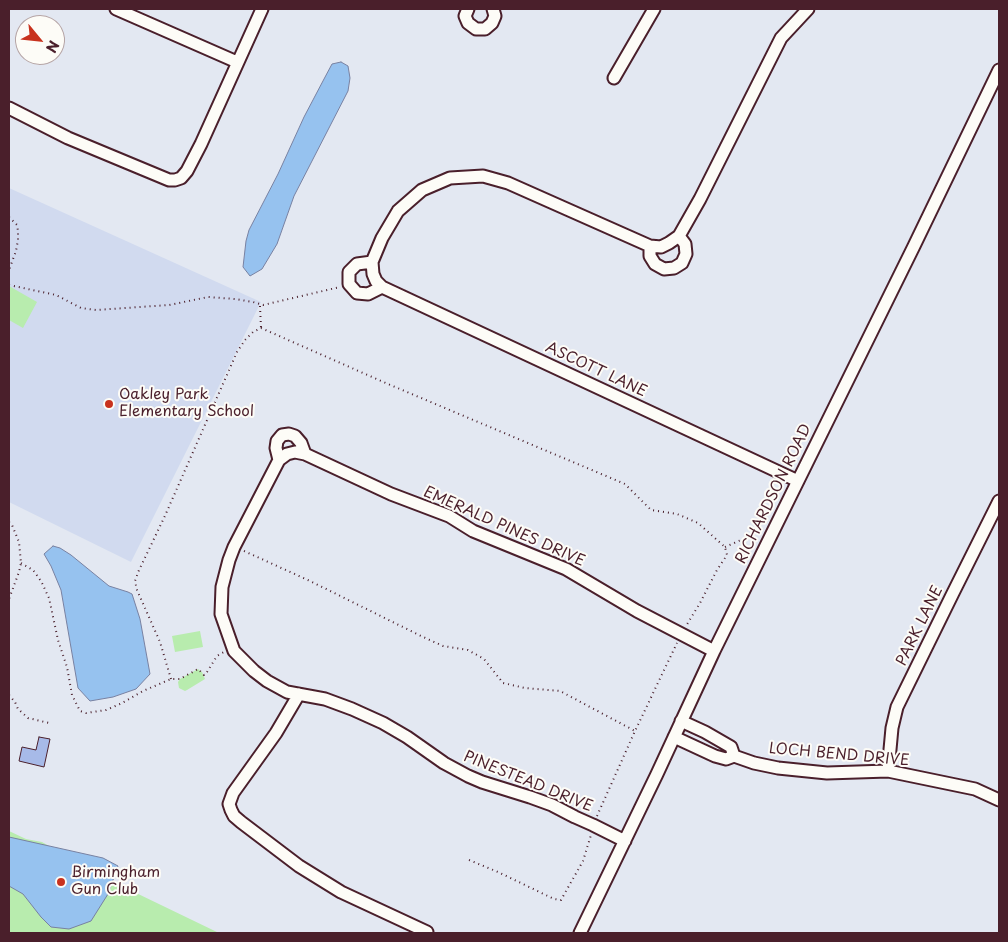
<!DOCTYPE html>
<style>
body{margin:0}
#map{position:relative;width:1008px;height:942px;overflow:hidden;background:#e3e8f2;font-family:"Playpen Sans",sans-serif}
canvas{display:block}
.frame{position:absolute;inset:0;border:10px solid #4a1f2b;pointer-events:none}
.north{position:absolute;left:15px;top:15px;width:50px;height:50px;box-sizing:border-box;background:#fdfcf7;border:1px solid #b5a4a5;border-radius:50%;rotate:118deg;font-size:14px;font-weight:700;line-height:20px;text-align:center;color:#4a1f2b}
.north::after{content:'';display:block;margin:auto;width:18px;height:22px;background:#c8321e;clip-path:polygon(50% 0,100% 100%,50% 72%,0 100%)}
</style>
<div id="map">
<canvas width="1008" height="942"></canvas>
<div class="frame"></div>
<div class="north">N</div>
</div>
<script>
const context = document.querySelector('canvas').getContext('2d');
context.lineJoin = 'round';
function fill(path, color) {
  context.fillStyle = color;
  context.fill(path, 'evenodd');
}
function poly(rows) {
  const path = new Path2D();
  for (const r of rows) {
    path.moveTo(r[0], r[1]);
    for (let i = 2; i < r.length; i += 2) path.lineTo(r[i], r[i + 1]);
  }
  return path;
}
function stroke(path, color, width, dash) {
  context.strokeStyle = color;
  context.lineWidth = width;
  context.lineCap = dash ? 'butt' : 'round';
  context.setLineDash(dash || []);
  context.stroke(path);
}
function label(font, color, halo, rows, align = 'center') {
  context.font = font + ' "Playpen Sans",sans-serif';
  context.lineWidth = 4;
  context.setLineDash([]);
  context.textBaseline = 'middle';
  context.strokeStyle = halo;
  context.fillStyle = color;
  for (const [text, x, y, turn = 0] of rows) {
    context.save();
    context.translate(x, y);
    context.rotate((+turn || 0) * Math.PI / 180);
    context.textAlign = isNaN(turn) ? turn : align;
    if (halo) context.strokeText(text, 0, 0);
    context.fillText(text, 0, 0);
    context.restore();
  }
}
const built = poly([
 [9,188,261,302,131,562,9,502]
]);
const green = poly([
 [9,286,37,302,23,328,9,320],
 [200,631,203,647,175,652,172,636],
 [198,669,202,672,205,679,187,690,185,691,179,688,178,682,180,679],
 [9,831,26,839,42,842,103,877,219,933,9,933]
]);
const water = poly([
 [341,62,348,66,350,78,348,91,294,196,277,244,262,269,250,276,243,267,246,241,249,230,278,174,304,117,324,79,332,64,341,62],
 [53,546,60,548,71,555,109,586,128,592,132,594,140,619,150,674,136,689,113,697,90,701,78,688,61,590,51,566,44,554,53,546],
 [9,837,103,858,118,866,108,894,91,921,69,929,51,927,41,917,23,894,9,886,9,837]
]);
const building = poly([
 [39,737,50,739,44,767,19,761,22,747,36,750,39,737]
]);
const path = poly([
 [9,217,17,225,18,231,18,240,16,251,9,270],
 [9,285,56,295,81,308,96,310,169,305,208,297,235,299,253,302,263,305,340,287],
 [260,306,261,328],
 [9,522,12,525,19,542,21,563,19,572,9,599],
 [725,547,750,536],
 [244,551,310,581,421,636,443,646,468,650,484,659,503,683,525,688,560,691,635,731],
 [21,563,33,570,41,581,49,598,58,640,67,667,72,695,80,711,86,713,106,710,122,703,143,691,171,679,180,679,198,669,204,675,207,672,217,656,224,652],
 [171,679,160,642,137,590,135,581,139,570,164,518,237,352,245,340,253,332,261,328,388,384,625,484,651,510,677,514,698,523,725,547,727,555,717,570,700,603,686,626],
 [9,695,15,702,18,709,28,718,49,723],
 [597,816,635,731,677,643],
 [469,860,498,872,554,899,561,900,583,861,591,835]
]);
const minor = poly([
 [116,9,237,62],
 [468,9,465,16,468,23,476,29,485,29,492,23,495,16,493,9],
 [614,78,654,9],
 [9,108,68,138,169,180,175,180,181,178,187,171,201,144,262,9],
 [650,246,650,256,655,264,664,269,674,268,682,263,686,254,685,244,679,236],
 [372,262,357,264,349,272,349,284,357,293,368,294,382,287],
 [279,460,276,448,277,441,282,435,289,434,295,436,301,443,305,454],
 [798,481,382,287,376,281,373,274,372,262,382,238,398,211,422,190,450,178,483,176,508,183,650,246,661,247,669,243,679,236,700,199,781,38,808,9],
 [299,694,276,733,233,793,229,804,231,810,234,816,241,822,299,866,341,892,427,932],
 [681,721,705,732,731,747,734,756],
 [674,737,715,756,726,759,734,756,754,763,778,768,827,773,888,771,975,789,999,800],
 [888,771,892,728,897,707,953,593,999,501],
 [625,841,593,825,575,817,552,805,530,797,482,782,468,776,444,763,407,737,383,723,352,709,325,699,287,692,267,681,254,671,234,651,221,614,222,587,229,560,234,547,279,460,287,454,295,452,305,454,391,494,449,516,473,531,566,569,637,611,714,651],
 [580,933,657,774,714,651,914,246,999,70]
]);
const markers = [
 [109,404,5,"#c8321e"],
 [61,882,5,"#c8321e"]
];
const streetNames = [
 ["ASCOTT LANE",596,370,25],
 ["RICHARDSON ROAD",774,494,-64],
 ["EMERALD PINES DRIVE",504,527,24],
 ["PARK LANE",920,626,-64],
 ["LOCH BEND DRIVE",839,755,5],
 ["PINESTEAD DRIVE",528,782,22]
];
const poiNames = [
 ["Oakley Park",119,395],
 ["Elementary School",119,412],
 ["Birmingham",71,873],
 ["Gun Club",71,890]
];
fill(built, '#d1daef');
fill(green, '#b8ecae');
fill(water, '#96c2ef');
stroke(water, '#7881a1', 1);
fill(building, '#a7bae8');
stroke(building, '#4a1f2b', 1);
stroke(minor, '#4a1f2b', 15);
stroke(path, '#4a1f2b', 2, [1, 4]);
stroke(minor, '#fdfcf7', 11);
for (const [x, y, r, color] of markers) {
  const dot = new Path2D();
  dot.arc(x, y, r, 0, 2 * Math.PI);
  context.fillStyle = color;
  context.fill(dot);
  stroke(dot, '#fdfcf7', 2);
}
label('15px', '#4a1f2b', '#fdfcf7', streetNames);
label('15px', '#4a1f2b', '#fdfcf7', poiNames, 'left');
</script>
